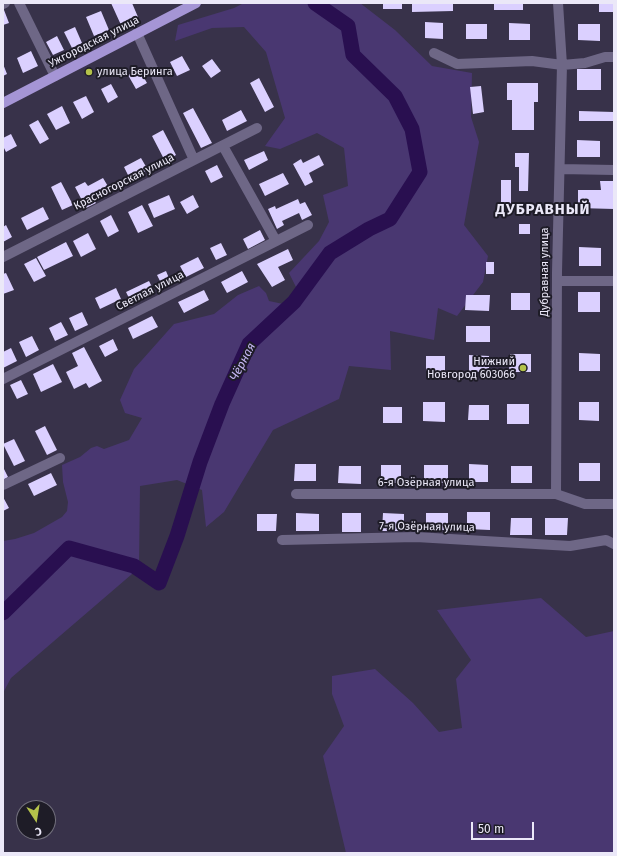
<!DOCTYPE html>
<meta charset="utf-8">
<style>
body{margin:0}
#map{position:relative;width:617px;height:856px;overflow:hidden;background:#38324a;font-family:"Fira Sans",sans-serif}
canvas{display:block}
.frame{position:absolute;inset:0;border:4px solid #ebe8f8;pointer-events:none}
.north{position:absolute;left:16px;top:800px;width:40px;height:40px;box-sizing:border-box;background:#1e1c27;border:1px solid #706e7b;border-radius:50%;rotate:168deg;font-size:11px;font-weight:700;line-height:16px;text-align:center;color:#ebe8f8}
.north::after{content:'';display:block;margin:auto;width:14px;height:18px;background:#b4c24a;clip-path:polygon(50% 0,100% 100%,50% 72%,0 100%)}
.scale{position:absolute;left:471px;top:822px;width:63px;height:18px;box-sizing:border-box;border:2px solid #ebe8f8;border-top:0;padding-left:5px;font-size:12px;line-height:14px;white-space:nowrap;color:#ebe8f8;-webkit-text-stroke:3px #1e1c27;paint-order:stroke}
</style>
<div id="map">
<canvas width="617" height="856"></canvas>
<div class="frame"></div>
<div class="north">С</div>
<div class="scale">50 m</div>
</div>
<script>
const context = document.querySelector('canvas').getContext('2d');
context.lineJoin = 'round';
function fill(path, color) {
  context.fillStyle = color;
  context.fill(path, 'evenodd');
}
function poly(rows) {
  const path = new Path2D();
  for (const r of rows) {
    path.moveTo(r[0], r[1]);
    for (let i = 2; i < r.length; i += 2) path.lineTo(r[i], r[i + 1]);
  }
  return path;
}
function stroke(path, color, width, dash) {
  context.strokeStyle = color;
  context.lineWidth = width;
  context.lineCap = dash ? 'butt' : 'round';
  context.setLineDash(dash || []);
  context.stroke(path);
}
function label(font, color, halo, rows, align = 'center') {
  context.font = font + ' "Fira Sans",sans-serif';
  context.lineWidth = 4;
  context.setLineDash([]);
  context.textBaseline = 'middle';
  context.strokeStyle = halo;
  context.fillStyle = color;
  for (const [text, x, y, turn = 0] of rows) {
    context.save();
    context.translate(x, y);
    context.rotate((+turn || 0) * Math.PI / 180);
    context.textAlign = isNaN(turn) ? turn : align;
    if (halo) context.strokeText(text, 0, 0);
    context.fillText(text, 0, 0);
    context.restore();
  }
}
const green = poly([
 [244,3,360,3,395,30,432,66,472,73,471,117,479,142,464,225,488,256,483,282,457,316,438,308,434,340,390,331,391,370,349,366,339,399,273,430,224,512,206,527,202,490,177,480,140,486,139,568,11,678,3,693,3,541,15,539,34,533,62,517,67,511,68,502,63,482,62,465,80,457,91,448,97,446,104,449,129,440,142,418,125,413,120,400,134,369,174,324,214,314,238,295,259,286,266,293,269,301,288,305,296,287,289,273,319,241,329,222,323,195,348,186,344,148,317,133,280,149,265,146,285,118,266,52,244,27,212,28,175,41,178,25,234,8],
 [541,598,586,637,614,631,614,853,346,853,323,756,344,726,332,694,332,676,375,669,413,703,439,732,462,728,456,679,471,660,437,610]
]);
const river = poly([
 [3,613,69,548,134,566,159,583,177,536,200,462,222,404,249,344,294,302,330,253,369,229,390,219,420,172,412,129,395,96,353,55,348,26,315,3]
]);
const building = poly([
 [111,3,132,3,138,17,121,25],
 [383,3,402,3,402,9,383,9],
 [412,3,453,3,453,11,412,12],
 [494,3,523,3,523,10,494,10],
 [599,3,614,3,614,12,599,12],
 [3,10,4,10,9,23,3,25],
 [101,11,109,30,94,36,86,17],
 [425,22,443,23,443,39,425,38],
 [509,23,530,24,530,40,509,40],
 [466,24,487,24,487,39,466,39],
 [578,24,600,24,600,41,578,40],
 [75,27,82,43,72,48,64,32],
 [57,36,64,50,53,55,46,42],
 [31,51,38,66,23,73,17,58],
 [182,56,190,70,177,76,170,62],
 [212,59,221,71,211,78,202,66],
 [3,64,7,74,3,76],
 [139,69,147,83,136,89,128,75],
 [577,69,601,69,601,90,577,90],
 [259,78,274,107,265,112,250,83],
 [507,83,538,83,538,102,534,102,534,130,512,130,512,100,507,100],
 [111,84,118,97,108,103,101,89],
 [481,86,484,112,473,114,470,87],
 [86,96,94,112,82,119,73,102],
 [62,106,70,123,56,130,47,114],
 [193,108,212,143,201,148,183,113],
 [241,110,247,121,227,131,222,120],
 [579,111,614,112,614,121,579,121],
 [38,120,49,139,40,144,29,125],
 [163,130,176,155,165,161,152,136],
 [11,134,17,146,6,152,3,146,3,138],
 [577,140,600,141,600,157,577,157],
 [264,151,268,160,249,170,244,160],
 [515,153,529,153,528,191,519,191,519,167,515,167],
 [319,155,324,165,309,173,313,182,305,186,293,164,301,159,303,163],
 [141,158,148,170,130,179,124,167],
 [217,165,223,177,211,183,205,171],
 [283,173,289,184,265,196,259,184],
 [103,178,109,188,93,196,96,203,86,208,75,187,85,182,88,186],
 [501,180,511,180,511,204,501,204],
 [600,181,614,181,614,209,578,208,578,190,601,190],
 [61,182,73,205,62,210,51,187],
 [169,195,175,209,154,218,148,204],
 [193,195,199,207,187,214,180,202],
 [298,199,300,204,305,202,312,215,302,220,299,213,282,221,284,225,277,229,268,209,275,206,276,209],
 [142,205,153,226,138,233,128,212],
 [43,207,49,219,27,230,21,218],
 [111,215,119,231,108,237,100,221],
 [519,224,530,224,530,234,519,234],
 [6,225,12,237,3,242,3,227],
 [260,230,265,240,248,249,243,239],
 [88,233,96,249,81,257,73,241],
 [66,242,73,256,44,270,37,257],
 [221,243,227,255,216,260,210,248],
 [579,247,601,248,601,266,579,266],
 [288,249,293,260,278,267,285,280,272,287,257,264],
 [198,257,204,268,186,277,180,266],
 [36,258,46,276,34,282,24,264],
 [486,262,494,262,494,274,486,274],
 [166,271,171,283,163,287,157,275],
 [242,271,248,282,227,293,221,282],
 [6,273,14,290,3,294,3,274],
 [149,281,155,293,132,304,126,292],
 [116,288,121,299,100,309,95,298],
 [204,290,209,300,184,313,178,302],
 [578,292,600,292,600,312,578,312],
 [511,293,530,293,530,310,511,310],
 [466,295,490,295,489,311,465,310],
 [82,312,88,325,75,331,69,318],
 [152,316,158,327,133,339,128,328],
 [61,322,68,335,55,341,49,328],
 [466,326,490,326,490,342,466,342],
 [32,336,39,350,26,357,19,342],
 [113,339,118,350,105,357,99,346],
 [84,347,102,381,89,388,86,383,74,389,66,372,78,366,72,353],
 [11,348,17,361,3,368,3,352],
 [579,353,600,354,600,371,579,371],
 [510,354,531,354,531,372,509,372],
 [469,355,489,356,489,372,469,372],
 [426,356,445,356,445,371,426,371],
 [53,364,62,382,41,392,33,374],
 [21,380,28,394,17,399,10,385],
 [423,402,445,402,445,422,423,421],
 [579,402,599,402,599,421,579,420],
 [507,404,529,404,529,424,507,424],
 [469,405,489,405,489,420,468,420],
 [383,407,402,407,402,423,383,423],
 [45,426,57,450,47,455,35,431],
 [14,439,25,461,14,466,3,444],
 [579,463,600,463,600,481,579,481],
 [295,464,316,464,316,481,294,481],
 [469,464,488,465,488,482,469,482],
 [381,465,401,465,401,483,381,483],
 [424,465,448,465,448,483,424,483],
 [339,466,361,466,361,484,338,483],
 [511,466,532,466,532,483,511,483],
 [3,467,8,477,3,480],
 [51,473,57,485,34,496,28,484],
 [3,497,9,508,3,511],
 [467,512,490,512,490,530,467,529],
 [296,513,319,514,319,531,296,531],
 [342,513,361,513,361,532,342,532],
 [383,513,404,514,404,531,382,531],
 [426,513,448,513,448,530,426,530],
 [257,514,277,514,276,531,257,531],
 [511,518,532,518,532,535,510,535],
 [545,518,568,518,567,535,545,535]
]);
const minor = poly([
 [19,3,55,76],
 [3,4,5,3],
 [137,33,194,160],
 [434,53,457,64,532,61,562,65,585,63,605,57,614,57],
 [223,146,276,241],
 [560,169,614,170],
 [3,257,257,128],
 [557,281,614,281],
 [3,379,308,225],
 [3,485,60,458],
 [296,494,556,494,585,504,614,504],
 [556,494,557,272,562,65,558,3],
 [282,540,416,537,570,546,606,540,614,544]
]);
const major = poly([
 [3,103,196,3]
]);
const markers = [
 [89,72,4,"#b4c24a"],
 [523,368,4,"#b4c24a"]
];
const streetNames = [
 ["Ужгородская улица",94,42,-27],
 ["Красногорская улица",124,182,-27],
 ["Дубравная улица",545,272,-90],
 ["Светлая улица",150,291,-27],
 ["6-я Озёрная улица",426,483],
 ["7-я Озёрная улица",427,527,1]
];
const poiNames = [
 ["улица Беринга",97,72],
 ["Нижний",515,362,"right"],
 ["Новгород 603066",515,375,"right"]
];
const waterNames = [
 ["Чёрная",243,362,-62]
];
const districtNames = [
 ["ДУБРАВНЫЙ",543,210]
];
fill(green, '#493771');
stroke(river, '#290f50', 15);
fill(building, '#dbd0ff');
stroke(minor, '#6e6786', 10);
stroke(major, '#a595d5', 10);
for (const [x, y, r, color] of markers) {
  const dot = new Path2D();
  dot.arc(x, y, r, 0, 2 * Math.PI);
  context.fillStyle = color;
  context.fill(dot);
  stroke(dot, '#1e1c27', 1.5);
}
label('11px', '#ebe8f8', '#1e1c27', streetNames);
label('11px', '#ebe8f8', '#1e1c27', poiNames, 'left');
label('italic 12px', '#c6b7f3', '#1e1c27', waterNames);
context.letterSpacing = '1px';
label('bold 15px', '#ebe8f8', '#1e1c27', districtNames);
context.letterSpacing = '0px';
</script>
